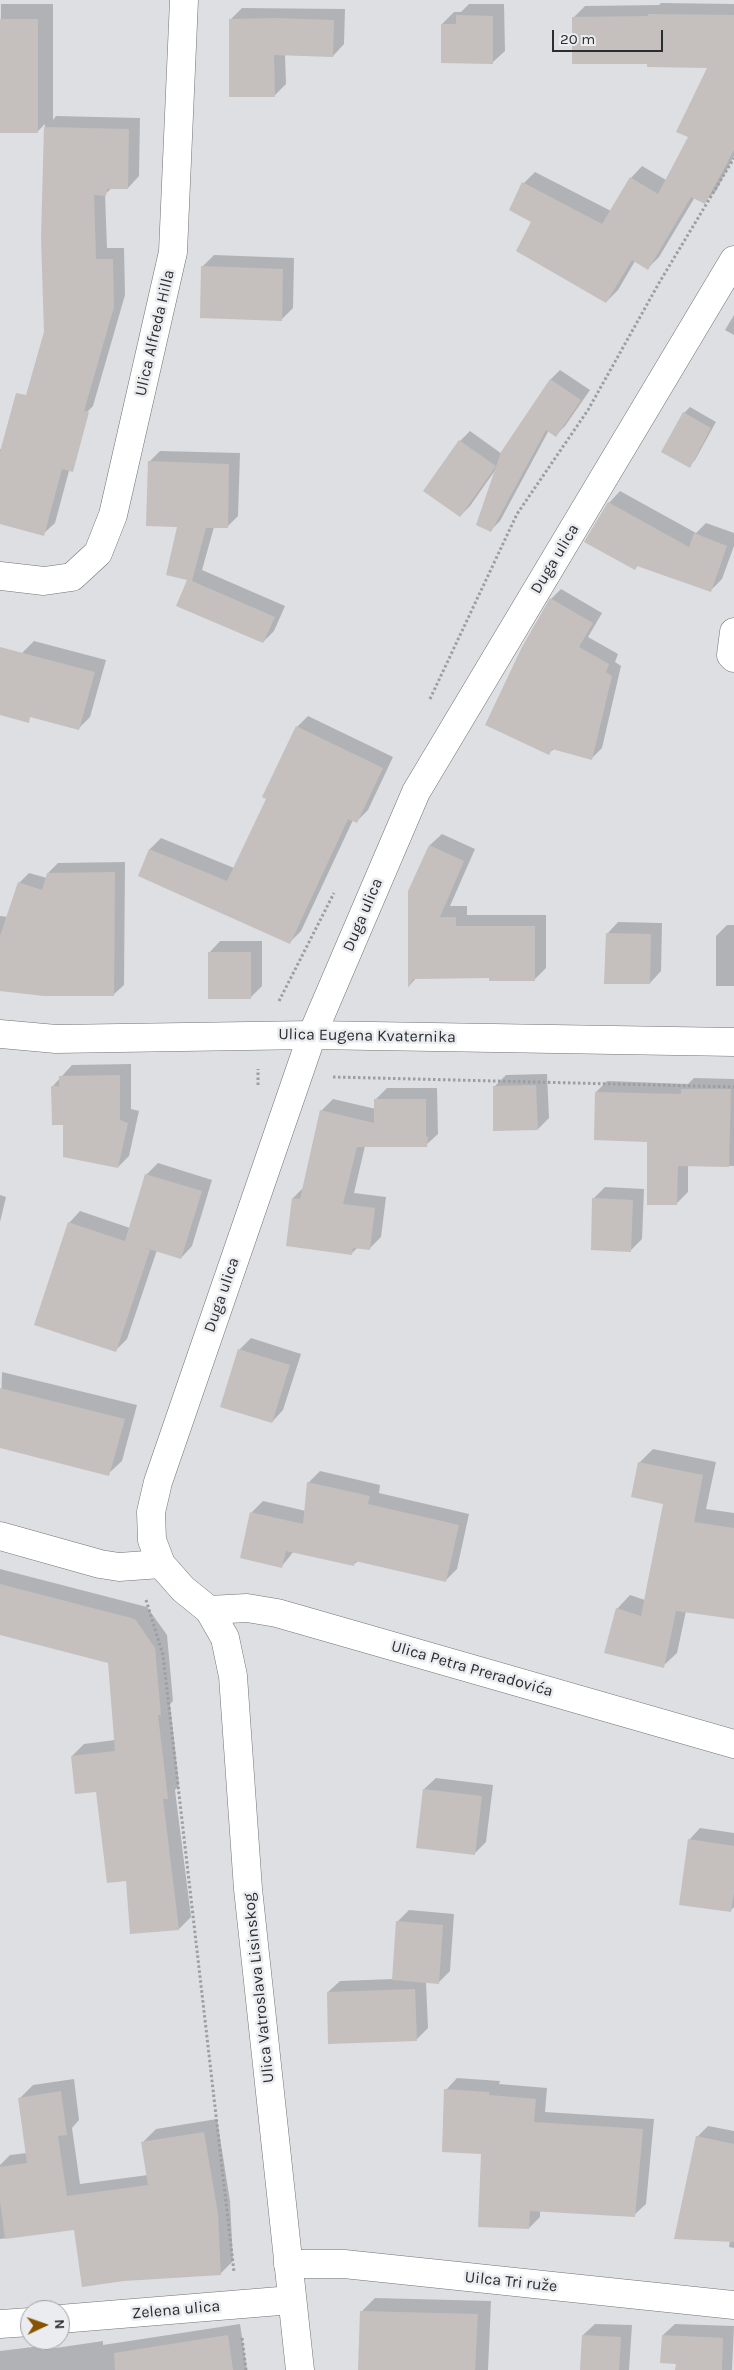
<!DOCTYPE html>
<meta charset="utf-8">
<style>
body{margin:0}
#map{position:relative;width:734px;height:2370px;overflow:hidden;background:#dddfe3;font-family:Karla,sans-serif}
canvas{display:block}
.north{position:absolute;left:20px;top:2300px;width:50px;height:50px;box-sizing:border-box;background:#eaecf0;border:1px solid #9ea0a3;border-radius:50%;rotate:87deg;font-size:14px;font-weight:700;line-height:20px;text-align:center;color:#2c2d2f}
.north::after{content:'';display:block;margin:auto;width:18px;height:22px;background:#885200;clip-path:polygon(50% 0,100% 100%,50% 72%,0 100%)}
.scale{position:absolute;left:552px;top:30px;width:111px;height:22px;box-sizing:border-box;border:2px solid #2c2d2f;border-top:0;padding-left:6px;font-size:15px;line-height:18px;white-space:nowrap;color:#2c2d2f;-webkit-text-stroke:4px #eaecf0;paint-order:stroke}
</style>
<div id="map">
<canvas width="734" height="2370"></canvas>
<div class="north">N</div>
<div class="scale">20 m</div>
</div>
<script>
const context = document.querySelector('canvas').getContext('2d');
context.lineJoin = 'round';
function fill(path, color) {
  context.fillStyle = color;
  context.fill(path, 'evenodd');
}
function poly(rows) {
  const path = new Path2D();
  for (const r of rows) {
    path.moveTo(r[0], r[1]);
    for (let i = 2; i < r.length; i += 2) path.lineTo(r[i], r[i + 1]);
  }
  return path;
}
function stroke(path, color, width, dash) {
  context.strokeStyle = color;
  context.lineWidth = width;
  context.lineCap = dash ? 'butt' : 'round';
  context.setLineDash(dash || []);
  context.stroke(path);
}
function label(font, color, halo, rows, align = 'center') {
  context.font = font + ' Karla,sans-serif';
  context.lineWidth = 5;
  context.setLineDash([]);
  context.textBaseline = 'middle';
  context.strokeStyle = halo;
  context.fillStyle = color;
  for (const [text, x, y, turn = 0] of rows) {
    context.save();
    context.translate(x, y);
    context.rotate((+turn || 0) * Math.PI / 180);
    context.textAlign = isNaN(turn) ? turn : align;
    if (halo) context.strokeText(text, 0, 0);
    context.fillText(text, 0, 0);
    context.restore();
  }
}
const shadow = poly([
 [661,3,734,4,734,156,716,191,704,202,695,197,659,257,648,268,635,261,618,290,606,302,532,221,524,183,535,172,611,211,631,178,642,166,666,180,689,137,709,67,648,63,574,17,585,6,659,5],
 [1,4,53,4,53,120,56,116,140,118,139,176,128,188,113,187,105,194,107,248,124,248,125,295,93,406,82,417,45,332,43,224,45,124,37,132,0,132],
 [469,4,504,4,505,51,493,62,442,24,454,12,461,12],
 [242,8,345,9,344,44,333,56,285,54,286,84,274,96,230,20],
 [214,255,294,258,293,308,281,320,202,267],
 [734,315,734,335,725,330],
 [560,370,590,390,565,426,556,435,549,430,500,521,491,530,496,469,470,506,460,516,425,490,460,441,470,431,502,454,551,379],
 [690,407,716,422,695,460,689,466,684,413],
 [77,441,55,523,43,534,0,523,0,449],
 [160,451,240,453,238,516,227,527,214,527,202,570,285,606,274,631,263,642,189,579,178,526,149,462],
 [620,491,696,533,706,523,734,533,734,546,722,579,710,591,638,565,635,569,609,503],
 [561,589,602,613,588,637,618,654,615,662,621,666,602,748,592,758,554,749,549,753,551,599],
 [34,641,106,660,90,717,79,728,10,710,22,653],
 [308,716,393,757,368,810,357,821,353,820,301,931,290,942,140,875,150,849,161,838,234,868,268,798,297,727],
 [442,834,475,849,450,906,467,906,467,915,546,915,546,968,534,980,491,977,417,977,410,985,409,891,430,845],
 [125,862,124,985,113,995,0,989,0,916,8,917,19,883,29,873,47,878,48,873,58,863],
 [618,922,662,923,661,971,650,983,607,934],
 [727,925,734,925,734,986,716,986,716,936],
 [220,941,262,941,262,986,251,997,209,953],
 [131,1064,131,1109,139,1111,129,1156,118,1167,64,1124,52,1087,72,1065],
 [547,1074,549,1118,538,1129,494,1087,506,1075],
 [694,1078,734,1079,734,1166,688,1165,688,1192,677,1203,648,1140,596,1092,607,1081,688,1084],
 [387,1088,437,1088,438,1134,426,1145,365,1146,354,1193,386,1197,381,1237,369,1249,358,1247,352,1253,287,1245,293,1198,303,1188,322,1110,333,1099,376,1109,375,1100],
 [158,1163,212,1180,192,1246,181,1258,157,1250,127,1339,116,1350,69,1223,80,1211,130,1228,146,1175],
 [605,1187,644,1189,642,1239,630,1251,593,1199],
 [0,1195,6,1197,0,1222],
 [251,1338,301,1354,283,1410,272,1422,239,1350],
 [2,1372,137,1405,122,1461,108,1474,0,1447],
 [653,1449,716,1462,706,1509,734,1513,734,1617,686,1611,677,1653,663,1666,617,1609,630,1595,645,1600,665,1503,639,1463],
 [320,1471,380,1485,379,1493,469,1514,457,1569,445,1581,358,1561,353,1565,294,1551,282,1566,252,1512,263,1501,306,1511,308,1483],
 [0,1569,147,1607,167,1635,173,1701,170,1704,179,1785,175,1790,191,1917,179,1929,127,1880,97,1791,72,1756,84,1744,115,1740,109,1662,0,1634,0,1636],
 [436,1778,493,1785,486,1842,474,1854,417,1846,424,1789],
 [700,1828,734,1833,734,1907,731,1910,689,1840],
 [409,1910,454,1914,450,1971,438,1983,426,1982,428,2028,416,2040,328,1992,340,1981,393,1979,397,1922],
 [457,2078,500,2081,499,2084,547,2088,545,2112,654,2119,646,2204,634,2215,540,2211,540,2217,529,2228,446,2090],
 [74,2079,79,2120,72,2128,80,2184,148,2175,143,2142,156,2129,217,2119,230,2201,233,2261,220,2274,75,2228,0,2239,0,2165,10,2155,27,2153,20,2098,33,2085],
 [708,2126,734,2131,734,2248,729,2247,730,2240,697,2137],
 [375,2298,491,2301,488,2370,359,2370,361,2312],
 [240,2324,247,2370,0,2370,0,2351,41,2346,42,2350,103,2341,103,2345],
 [595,2324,632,2325,629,2370,581,2370,583,2335],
 [675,2324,734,2326,732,2370,677,2370,677,2362,663,2335]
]);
const building = poly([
 [648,14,734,15,734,150,705,204,691,197,648,270,632,260,606,303,516,251,531,222,509,210,522,182,602,224,630,177,658,194,688,137,676,132,707,68,647,67,647,64,572,64,572,17,648,16],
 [456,15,493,16,493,64,441,63,441,24,456,24],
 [276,18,334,20,333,57,274,55,275,97,229,97,229,19],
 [0,19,38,19,38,133,0,133],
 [44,127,129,129,128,189,107,189,106,196,94,195,96,259,113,259,114,307,84,411,89,412,73,472,62,469,44,536,0,524,0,452,16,393,26,395,44,332,41,238],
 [201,266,283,269,282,321,200,318],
 [550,379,581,400,556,437,546,430,491,532,476,525,501,452],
 [683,412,711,428,690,468,661,452],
 [459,440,496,466,460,517,423,491],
 [148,461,229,464,228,528,206,528,192,581,275,617,263,643,176,606,187,580,166,575,177,527,146,526],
 [608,502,689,547,694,533,727,546,711,592,637,566,635,570,584,542],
 [550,598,593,623,579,647,609,664,606,672,612,676,592,760,552,749,549,755,485,725,522,647],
 [0,647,95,672,79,730,30,717,29,723,0,715],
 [296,726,383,768,357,823,348,819,290,944,138,876,149,849,227,881,266,799,262,797],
 [429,845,464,861,440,917,456,917,456,926,535,926,535,981,489,981,489,978,413,979,408,988,408,891],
 [115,872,114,996,44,996,0,991,0,936,18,882,42,890,47,873],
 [606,933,651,934,650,984,604,984],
 [208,952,251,952,251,999,208,999],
 [120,1075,120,1120,128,1123,118,1168,63,1157,63,1125,52,1125,51,1086,59,1086,59,1076],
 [536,1085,538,1130,493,1131,493,1086],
 [681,1089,731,1089,729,1167,678,1166,677,1205,647,1205,647,1142,594,1140,595,1092,681,1094],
 [374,1099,426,1099,426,1136,428,1137,427,1147,357,1147,343,1204,375,1208,370,1250,353,1248,352,1255,286,1246,292,1198,300,1199,320,1110,374,1123],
 [145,1174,202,1191,181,1259,139,1246,150,1250,116,1352,34,1325,68,1222,125,1241],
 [592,1198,633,1200,631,1252,591,1250],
 [238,1349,290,1365,272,1423,220,1407],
 [0,1388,125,1419,109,1476,0,1448],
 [638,1462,703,1475,694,1522,734,1528,734,1619,676,1611,664,1668,604,1653,616,1608,641,1616,663,1504,631,1497],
 [307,1482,370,1496,368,1504,459,1525,446,1582,355,1561,354,1566,286,1551,282,1568,240,1558,250,1512,303,1524],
 [0,1584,135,1619,155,1648,161,1715,158,1715,168,1799,163,1799,179,1930,130,1934,126,1881,107,1883,96,1792,75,1794,71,1756,115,1751,108,1663,0,1635],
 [423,1789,482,1796,475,1855,416,1848],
 [688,1839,734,1846,734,1892,731,1912,679,1905],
 [396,1921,443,1925,439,1984,392,1980],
 [415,1989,417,2041,328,2044,327,1992],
 [444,2089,489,2092,489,2095,536,2099,534,2122,643,2129,635,2217,530,2211,529,2229,478,2227,481,2154,442,2152],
 [61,2091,67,2135,58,2136,67,2196,148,2185,141,2142,204,2132,218,2214,221,2275,124,2281,82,2287,74,2230,5,2239,0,2201,0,2167,27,2163,18,2098],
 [696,2136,734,2144,734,2242,674,2239],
 [360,2311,478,2314,475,2370,358,2370],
 [228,2335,233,2370,115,2370,114,2353],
 [582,2335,621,2337,619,2370,580,2370],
 [662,2335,723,2338,722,2370,675,2370,676,2364,660,2363]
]);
const path = poly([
 [430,699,517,514,588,410,659,283,734,158],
 [279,1001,334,893],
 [333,1077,734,1087],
 [258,1085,258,1069],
 [146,1600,163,1655,234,2272],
 [242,2338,246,2370]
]);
const street = poly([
 [0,576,44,581,72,577,98,553,113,515,173,252,184,0],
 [734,632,731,655,734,658],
 [0,1034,56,1039,312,1035,734,1042],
 [0,1536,100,1564,119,1567,161,1564],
 [209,1610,247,1608,277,1613,734,1744],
 [288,2264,344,2264,734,2305],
 [60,2319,292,2300],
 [0,2324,30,2322]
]);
const secondary = poly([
 [300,2370,248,1889,233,1676,225,1638,209,1610,183,1589,161,1564,152,1540,151,1512,158,1482,312,1035,416,792,734,260]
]);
const streetNames = [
 ["Ulica Alfreda Hilla",155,333,-77],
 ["Duga ulica",555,559,-59],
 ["Duga ulica",363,915,-67],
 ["Ulica Eugena Kvaternika",367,1036,1],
 ["Duga ulica",222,1295,-71],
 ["Ulica Petra Preradovića",472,1669,16],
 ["Ulica Vatroslava Lisinskog",259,1988,-96],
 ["Uilca Tri ruže",511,2282,6],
 ["Zelena ulica",176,2310,-5]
];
fill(shadow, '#0003');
fill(building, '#c5bfbe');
stroke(street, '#717376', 29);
stroke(secondary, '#717376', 29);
stroke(path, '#9c9ea1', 3, [2.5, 2.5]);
stroke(street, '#fff', 28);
stroke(secondary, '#fff', 28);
label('16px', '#2c2d2f', '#eaecf0', streetNames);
</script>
